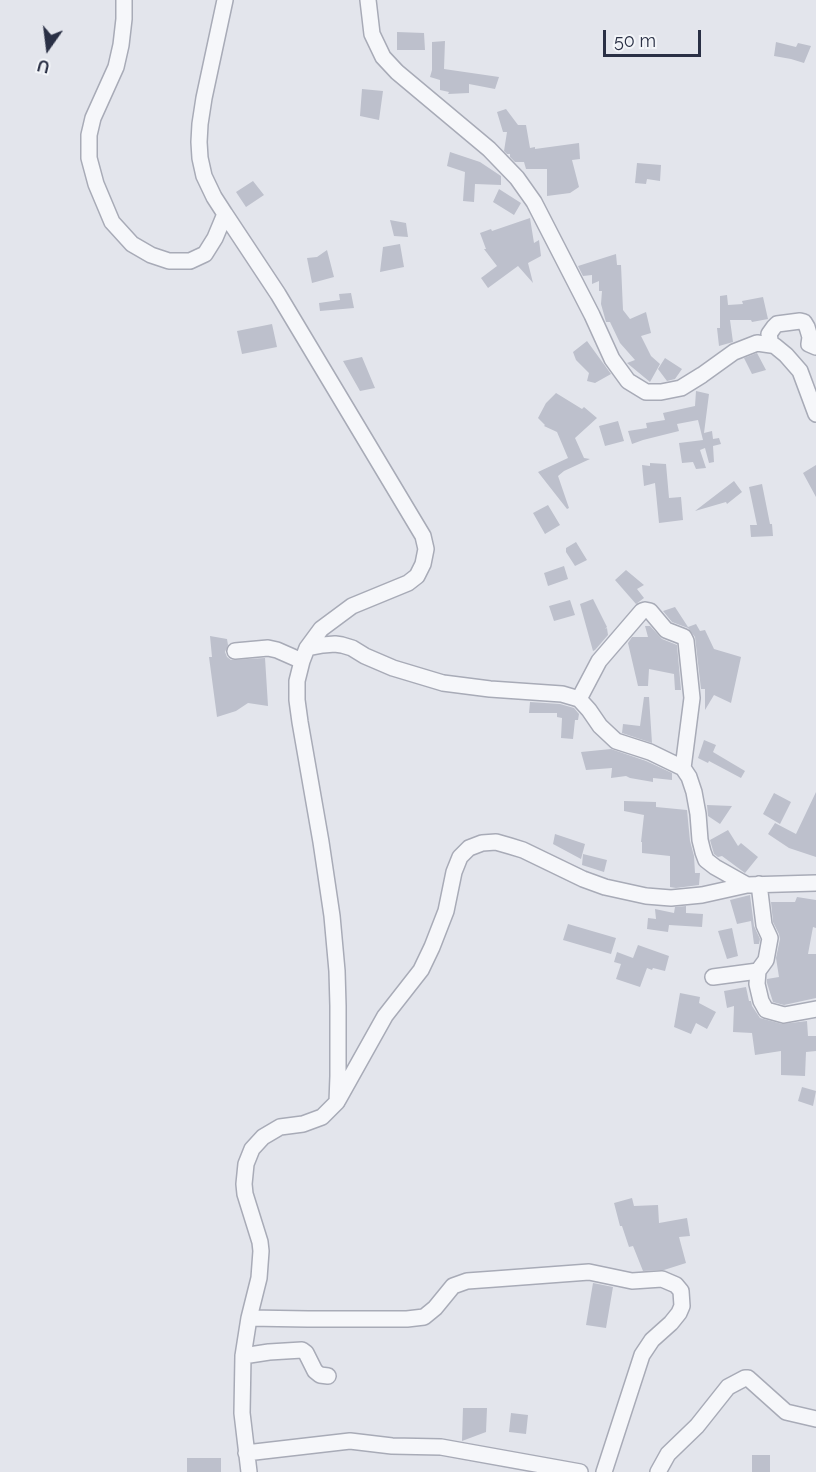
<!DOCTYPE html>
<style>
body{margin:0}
#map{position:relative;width:816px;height:1472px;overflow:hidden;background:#e3e5ec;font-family:Raleway,sans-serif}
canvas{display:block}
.north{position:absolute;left:18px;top:18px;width:60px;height:60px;-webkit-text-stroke:4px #f3f5f9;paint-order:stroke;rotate:194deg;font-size:16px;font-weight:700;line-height:24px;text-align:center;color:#2a3045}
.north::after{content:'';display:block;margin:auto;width:21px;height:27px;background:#2a3045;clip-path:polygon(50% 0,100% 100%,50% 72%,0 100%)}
.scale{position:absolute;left:603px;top:30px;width:98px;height:27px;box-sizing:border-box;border:3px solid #2a3045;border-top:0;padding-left:8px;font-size:18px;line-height:21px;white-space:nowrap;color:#2a3045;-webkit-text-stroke:4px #f3f5f9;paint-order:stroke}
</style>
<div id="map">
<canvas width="816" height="1472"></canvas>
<div class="north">U</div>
<div class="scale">50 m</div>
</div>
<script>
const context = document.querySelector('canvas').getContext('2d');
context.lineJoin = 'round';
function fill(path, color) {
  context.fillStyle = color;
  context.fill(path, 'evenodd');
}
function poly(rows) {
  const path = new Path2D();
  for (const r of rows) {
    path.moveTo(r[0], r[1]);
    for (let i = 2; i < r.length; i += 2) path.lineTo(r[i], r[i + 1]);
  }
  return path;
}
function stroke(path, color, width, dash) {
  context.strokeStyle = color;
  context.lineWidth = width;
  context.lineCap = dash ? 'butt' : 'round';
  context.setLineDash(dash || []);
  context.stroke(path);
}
const building = poly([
 [397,32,424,33,425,50,397,50],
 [445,41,444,69,499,77,495,89,469,84,469,93,448,94,449,92,440,90,440,80,430,77,432,70,432,42],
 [776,42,796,47,798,43,811,46,804,63,791,59,774,56],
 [362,89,383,91,379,120,360,116],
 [506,109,518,125,526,125,530,148,535,147,535,149,579,143,580,159,572,160,579,187,570,193,547,196,547,169,526,169,524,162,515,162,510,157,510,154,507,154,504,151,507,132,503,132,497,112],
 [450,152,480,162,501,176,501,185,475,184,474,202,463,201,465,172,447,166],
 [637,163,661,165,660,181,647,179,646,184,635,183],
 [253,181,264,195,246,207,236,192],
 [499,189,521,203,514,215,493,202],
 [530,218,534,243,539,240,541,256,528,263,533,283,518,266,488,288,481,278,497,266,484,249,486,249,480,233,491,229,492,231],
 [390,220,406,223,408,237,394,236],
 [400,244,404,267,380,272,383,247],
 [327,250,334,277,312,283,307,258,317,257],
 [616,254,617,265,621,265,623,310,630,319,646,312,651,333,641,336,651,356,660,364,650,382,627,363,635,360,620,343,610,322,606,322,601,304,602,291,599,291,599,281,592,284,592,275,583,276,578,266],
 [351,293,354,308,320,311,319,303,340,300,339,294],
 [727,295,728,305,743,304,742,301,763,297,768,319,752,322,751,320,730,320,733,342,719,346,717,328,720,328,720,296],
 [272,324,277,347,242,354,237,331],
 [587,341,611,374,595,383,587,381,589,373,576,360,573,352],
 [757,353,766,370,752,374,744,358],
 [362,357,375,388,360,391,343,361],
 [665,358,682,369,675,379,667,381,658,369],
 [696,391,709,394,704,433,712,431,713,439,719,438,721,444,713,446,714,462,709,463,705,448,700,450,706,468,696,469,693,462,682,463,679,443,703,440,698,420,677,424,679,431,643,440,632,444,628,431,647,428,646,423,665,420,663,413,695,406],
 [556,393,582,409,584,407,597,418,575,438,584,458,590,459,564,471,558,476,569,508,567,509,538,472,568,458,557,432,544,426,545,425,538,418,546,403],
 [618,421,624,441,605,446,599,426],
 [650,463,666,464,669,498,681,497,683,520,659,523,655,483,644,486,642,465,650,466],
 [816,465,816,497,803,473],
 [734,481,742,492,727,504,726,502,695,511],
 [762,484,770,524,772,524,773,536,751,537,750,525,757,525,749,487],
 [548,505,560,525,545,534,533,513],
 [576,542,587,560,575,566,566,552,566,548],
 [564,566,568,579,548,586,544,573],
 [626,570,644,585,637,589,644,598,636,604,615,580],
 [593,599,607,627,605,629,607,628,608,635,595,650,593,651,580,604],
 [570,600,575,615,554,621,549,606],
 [675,607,688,627,696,624,700,631,705,630,714,649,741,657,731,703,714,695,705,710,705,689,701,689,695,637,688,628,672,622,663,611],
 [645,626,650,626,662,639,677,645,681,690,675,690,674,674,649,669,648,686,638,686,628,643,632,637,648,637],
 [210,636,227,639,228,645,225,652,227,657,231,660,265,658,268,706,248,703,236,711,217,717,209,657,212,657],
 [644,697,649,697,652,743,622,733,623,724,640,726],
 [530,702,560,704,574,708,579,714,578,720,575,720,573,739,561,738,562,718,557,717,557,713,529,713],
 [704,740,716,745,713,752,745,771,741,778,709,761,708,763,698,758],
 [611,749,646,761,672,773,672,780,653,778,653,782,630,778,626,776,611,778,612,768,586,770,581,752],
 [816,792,816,857,789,848,768,834,775,823,796,834],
 [774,793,791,802,780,824,763,814],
 [624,801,656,802,656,807,687,810,690,841,694,856,695,873,700,873,699,885,676,888,670,887,670,856,642,853,642,842,641,842,644,815,624,811],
 [707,805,732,806,720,824,708,816],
 [728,830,738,846,741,843,758,857,745,873,722,856,718,857,714,854,710,840],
 [555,834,585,844,581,859,553,844],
 [583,854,607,860,604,872,582,865],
 [750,895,754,926,760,939,759,944,754,944,751,921,737,924,730,900],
 [797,897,816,900,816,928,813,927,808,954,816,954,816,998,784,1005,773,1002,767,983,767,979,779,977,776,958,780,939,779,934,773,922,771,902,795,902],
 [686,906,686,913,703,914,702,927,669,925,668,932,647,929,648,918,656,919,655,909,674,913,675,907],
 [568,924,616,938,611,954,563,940],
 [732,928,738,956,727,959,718,931],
 [638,945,669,956,665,971,653,968,652,970,647,968,640,987,616,979,621,964,614,962,617,952,633,958],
 [746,987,749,1001,751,1001,752,1006,760,1018,782,1024,807,1021,808,1036,816,1036,816,1051,806,1052,805,1076,781,1075,781,1051,755,1055,752,1033,733,1032,734,1006,727,1008,724,991],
 [680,993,700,997,699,1003,716,1012,707,1029,696,1023,691,1034,674,1027],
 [802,1087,816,1091,813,1106,798,1101],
 [632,1198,634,1206,658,1205,659,1223,687,1218,690,1236,679,1237,686,1263,664,1270,643,1271,633,1246,629,1247,622,1226,620,1226,614,1203],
 [593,1283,613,1287,606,1328,586,1325],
 [463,1408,487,1408,486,1432,462,1441],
 [511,1413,528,1415,526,1434,509,1432],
 [752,1455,770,1455,770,1472,752,1472],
 [187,1458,221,1458,221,1472,187,1472]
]);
const minor = poly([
 [124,0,124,19,121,45,116,67,93,118,89,135,89,158,96,184,112,222,132,244,151,255,169,261,190,261,205,254,215,238,225,214,214,197,204,176,200,158,199,142,200,124,204,98,225,0],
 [368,0,372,34,383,57,397,72,489,149,517,178,534,202,592,315,612,359,628,381,646,392,661,392,681,388,702,375,734,352,757,343,771,345,775,346,786,355,800,371,816,414],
 [225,214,278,294,423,536,426,549,423,564,417,576,408,583,352,606,321,629,307,648,302,661,297,681,297,700,300,722,321,842,332,916,337,971,338,1006,338,1076,337,1102,322,1117,303,1124,280,1127,263,1137,252,1149,246,1164,244,1184,245,1194,260,1242,261,1251,259,1278,249,1318,243,1356,242,1413,249,1472],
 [771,345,769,334,774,327,777,324,800,321,804,322,807,327,810,337,809,344,816,347],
 [307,648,323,645,335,644,342,645,352,648,365,656,393,668,443,683,490,689,562,694,579,699,589,710,600,726,616,741,650,752,683,768,689,777,694,792,698,814,700,840,703,852,706,860,715,867,747,885],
 [235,651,268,648,277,650,302,661],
 [579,699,599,661,642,611,645,610,650,611,666,630,684,637,686,641,692,698,683,768],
 [759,884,764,925,770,938,766,960,758,971,757,984,761,1001,766,1010,784,1015,816,1009],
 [713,977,758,971],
 [338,1100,385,1016,421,970,432,947,446,911,454,872,460,857,469,848,482,843,496,842,510,846,523,850,583,879,605,887,646,896,671,898,702,895,747,885,816,883],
 [249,1318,308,1319,407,1319,424,1317,435,1308,453,1286,467,1281,495,1279,589,1272,632,1281,662,1279,676,1285,681,1291,682,1306,679,1313,671,1323,652,1340,642,1355,604,1472],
 [243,1356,269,1352,302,1350,306,1353,315,1371,320,1375,328,1376],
 [246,1453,350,1441,392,1446,441,1447,580,1472],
 [658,1472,668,1454,697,1426,728,1387,745,1378,748,1378,786,1412,816,1419]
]);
fill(building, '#bdc0cc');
stroke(minor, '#a8abb7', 18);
stroke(minor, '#f6f7fa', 15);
</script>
